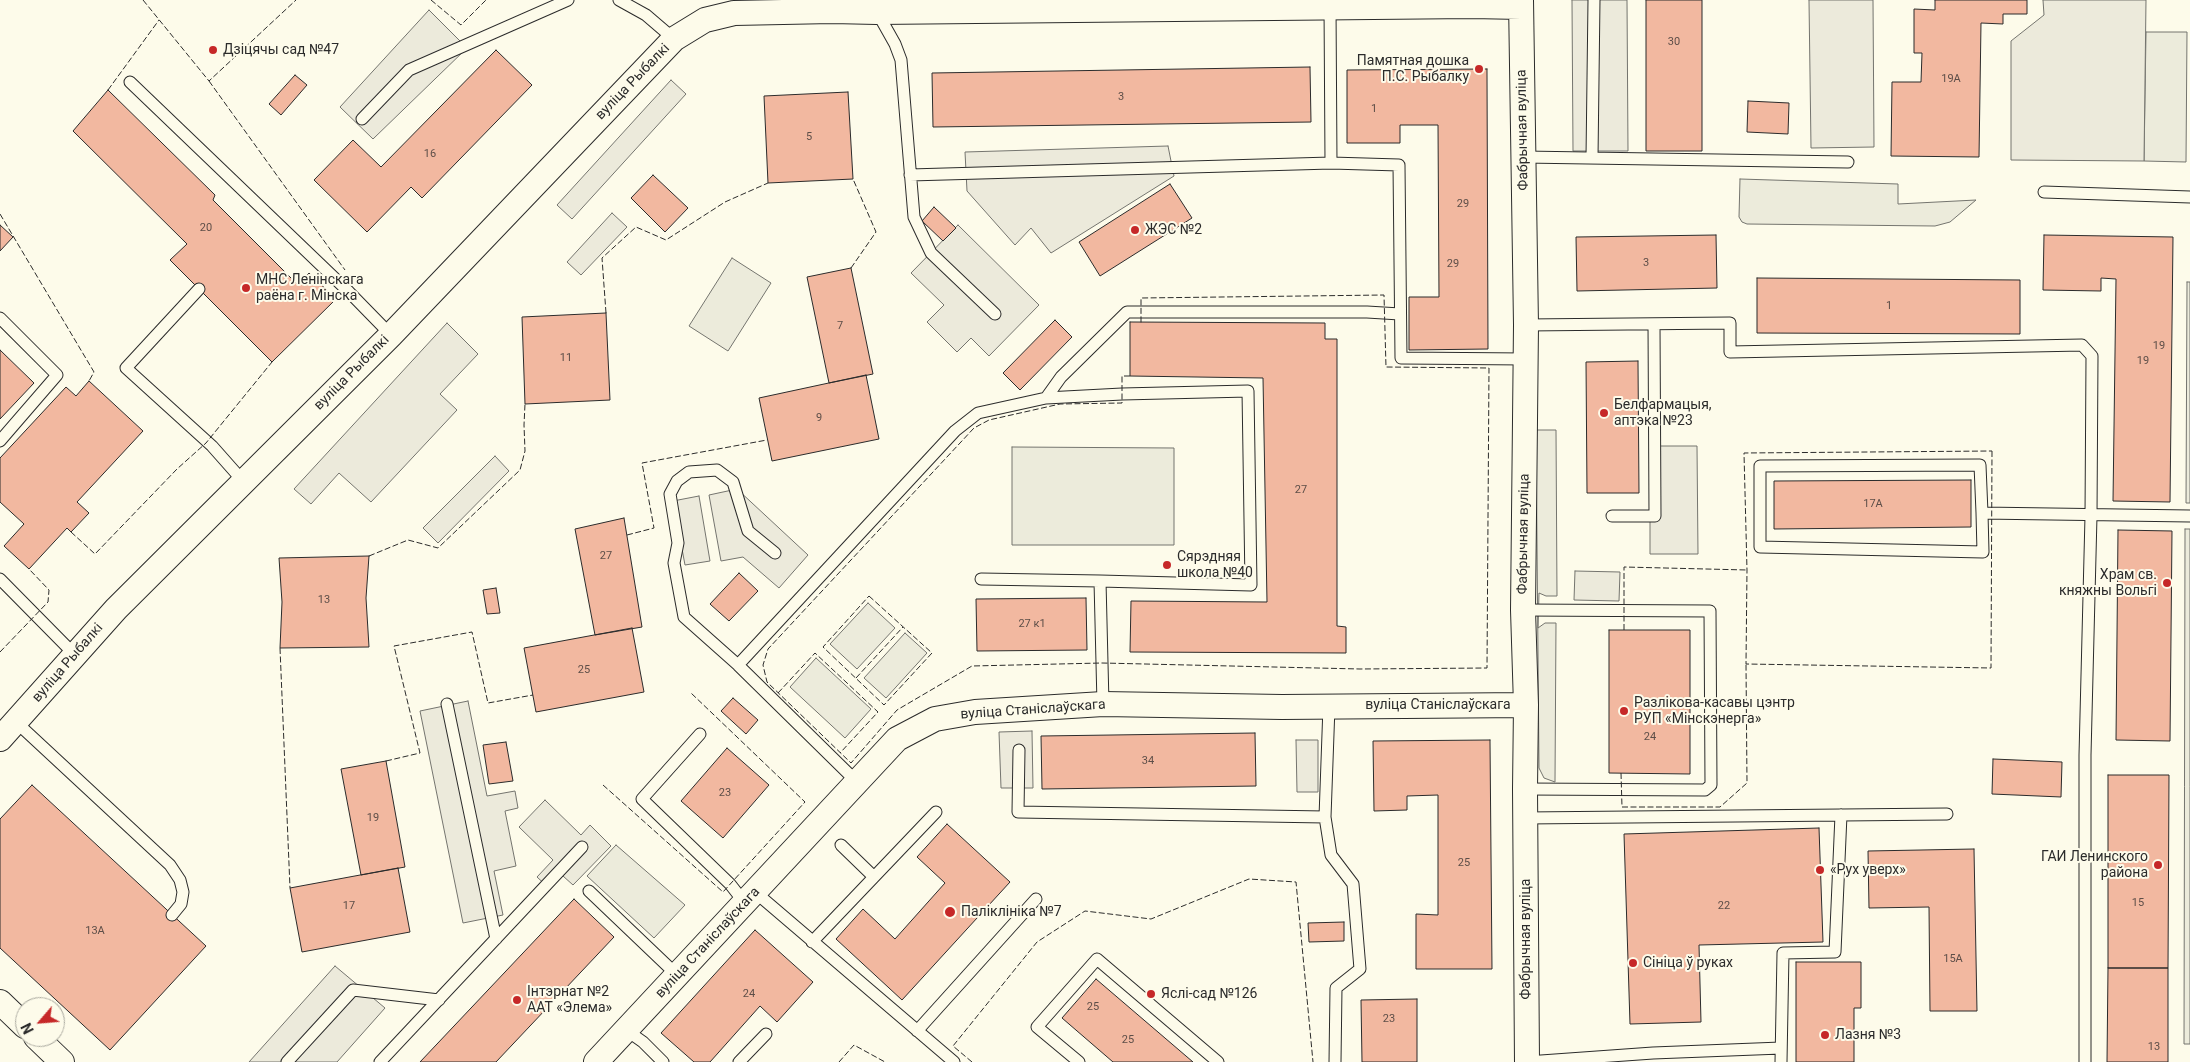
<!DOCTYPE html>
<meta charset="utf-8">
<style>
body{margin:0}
#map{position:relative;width:2190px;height:1062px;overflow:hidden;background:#fdfbea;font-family:Roboto,sans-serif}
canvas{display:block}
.north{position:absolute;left:15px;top:997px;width:50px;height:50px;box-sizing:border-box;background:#fdfbea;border:1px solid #a9a89e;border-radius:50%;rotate:243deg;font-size:14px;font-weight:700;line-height:20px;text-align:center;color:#2b2b2b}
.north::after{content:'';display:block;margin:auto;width:18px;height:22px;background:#c62828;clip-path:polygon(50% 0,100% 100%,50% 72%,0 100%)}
</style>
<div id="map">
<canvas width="2190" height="1062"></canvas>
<div class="north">N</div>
</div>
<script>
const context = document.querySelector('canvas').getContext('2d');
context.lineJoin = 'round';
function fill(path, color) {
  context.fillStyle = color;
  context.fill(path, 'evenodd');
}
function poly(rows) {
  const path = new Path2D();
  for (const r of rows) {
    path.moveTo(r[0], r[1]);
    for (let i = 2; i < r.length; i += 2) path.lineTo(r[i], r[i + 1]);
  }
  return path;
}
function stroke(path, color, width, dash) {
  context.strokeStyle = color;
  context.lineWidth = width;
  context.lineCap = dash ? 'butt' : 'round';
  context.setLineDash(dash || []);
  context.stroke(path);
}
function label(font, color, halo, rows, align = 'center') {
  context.font = font + ' Roboto,sans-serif';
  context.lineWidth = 4;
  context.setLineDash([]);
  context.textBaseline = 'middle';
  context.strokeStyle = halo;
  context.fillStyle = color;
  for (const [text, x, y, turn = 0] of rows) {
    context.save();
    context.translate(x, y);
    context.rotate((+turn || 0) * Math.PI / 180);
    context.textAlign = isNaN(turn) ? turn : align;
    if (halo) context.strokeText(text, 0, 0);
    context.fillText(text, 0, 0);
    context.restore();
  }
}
const green = poly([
 [2146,32,2187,32,2186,162,2144,161,2146,32],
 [1740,179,1898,184,1898,204,1976,200,1950,222,1935,226,1747,224,1742,222,1739,217,1740,179],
 [732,258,771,283,728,351,689,326,732,258],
 [2187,282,2190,282,2190,503,2186,503,2187,282],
 [1536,430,1556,430,1557,596,1546,596,1539,593,1538,628,1545,623,1556,623,1555,782,1544,778,1539,768,1536,430],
 [1012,447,1174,448,1174,545,1012,545,1012,447],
 [2185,529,2190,529,2190,1044,2184,1044,2185,529],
 [868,603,895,628,857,669,830,644,868,603],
 [905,633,927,653,886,698,864,678,905,633],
 [816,658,871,709,845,738,790,687,816,658],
 [616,845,685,905,654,938,587,876,616,845]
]);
const parking = poly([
 [1572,0,1627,0,1628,151,1573,151,1572,0],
 [1809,0,1873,0,1874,147,1811,148,1809,0],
 [2043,0,2146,0,2144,161,2011,160,2011,41,2044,15,2043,0],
 [429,10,467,48,373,139,340,107,429,10],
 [671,80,686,94,572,219,557,205,671,80],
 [1168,146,1174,176,1051,253,1031,228,1015,245,967,191,965,152,1168,146],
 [612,213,627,227,581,275,567,262,612,213],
 [958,225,1039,305,989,356,971,338,957,352,927,322,944,305,911,273,958,225],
 [447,323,478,354,440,394,457,410,371,502,339,473,311,504,294,489,447,323],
 [1650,446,1697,446,1698,554,1650,554,1650,446],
 [495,456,509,471,438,543,423,528,495,456],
 [737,489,808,555,779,588,743,557,721,561,709,495,737,489],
 [699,496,710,561,685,565,673,501,699,496],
 [1575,571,1620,572,1619,601,1574,600,1575,571],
 [468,701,487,796,515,791,518,808,505,811,516,866,494,871,503,915,463,923,420,711,468,701],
 [1032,731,1033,788,1001,788,999,732,1032,731],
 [1296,740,1318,740,1318,792,1297,792,1296,740],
 [545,800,581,835,590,825,611,846,573,885,563,876,550,889,537,877,553,860,519,827,545,800],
 [335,966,385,1008,337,1062,249,1062,335,966]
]);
const building = poly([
 [1646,0,1702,0,1702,151,1646,151,1646,0],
 [1935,0,2027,0,2027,14,2003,14,2003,24,1981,23,1979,157,1891,156,1892,82,1921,82,1922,53,1914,53,1914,9,1935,10,1935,0],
 [496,50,532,85,422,198,411,187,367,232,314,180,353,140,381,167,496,50],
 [1310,67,1311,122,933,127,932,73,1310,67],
 [1487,69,1488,349,1409,350,1409,297,1439,297,1438,125,1400,125,1400,143,1347,143,1347,70,1487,69],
 [295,75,307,85,281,115,269,104,295,75],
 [108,90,215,195,213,200,298,285,309,273,336,299,272,362,170,260,187,244,73,131,108,90],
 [848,92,853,179,768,183,764,96,848,92],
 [1748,101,1789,103,1788,134,1747,132,1748,101],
 [653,175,688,208,665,232,631,198,653,175],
 [1170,184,1192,218,1100,276,1079,242,1170,184],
 [934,207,956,228,943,241,922,221,934,207],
 [0,225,13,237,0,251,0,225],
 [1716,235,1717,288,1577,291,1576,237,1716,235],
 [2044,235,2173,237,2170,502,2113,501,2116,279,2101,278,2101,291,2043,290,2044,235],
 [851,268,873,374,829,383,807,277,851,268],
 [1757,278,2020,280,2020,334,1757,333,1757,278],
 [606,313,610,400,525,404,522,317,606,313],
 [1055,320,1072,337,1020,390,1003,373,1055,320],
 [1130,322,1325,323,1325,339,1337,339,1337,626,1346,627,1346,653,1130,652,1131,601,1267,602,1263,378,1130,376,1130,322],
 [0,350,34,383,0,419,0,350],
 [1638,361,1639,493,1587,493,1586,362,1638,361],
 [866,375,879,439,772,461,759,398,866,375],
 [89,381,143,431,77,502,89,513,71,532,67,528,29,569,4,546,24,524,0,502,0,458,66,387,76,396,89,381],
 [1971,480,1971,527,1774,529,1774,481,1971,480],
 [624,518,642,627,595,635,575,529,624,518],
 [2118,530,2172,531,2170,741,2116,740,2118,530],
 [369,556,366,598,369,647,280,648,282,602,279,558,369,556],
 [739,573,758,591,729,621,710,604,739,573],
 [496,588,500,613,487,614,483,590,496,588],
 [1086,598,1087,650,977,651,976,599,1086,598],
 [632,628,644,692,536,712,524,648,632,628],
 [1609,630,1690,630,1690,774,1609,773,1609,630],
 [733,698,758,720,746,734,721,711,733,698],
 [1255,733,1256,786,1042,789,1041,736,1255,733],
 [1490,740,1492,969,1416,969,1416,914,1438,915,1438,795,1407,796,1407,810,1374,811,1373,741,1490,740],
 [506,742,513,781,489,784,483,745,506,742],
 [727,748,769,785,723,838,681,801,727,748],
 [1993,759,2062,762,2061,797,1992,794,1993,759],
 [386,761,405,867,361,875,341,769,386,761],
 [2108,775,2169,775,2168,968,2108,968,2108,775],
 [32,785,206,946,110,1050,0,948,0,819,32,785],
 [947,824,1010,882,902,1000,836,939,863,909,895,939,945,883,917,857,947,824],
 [1819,828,1823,942,1699,945,1701,1022,1630,1024,1624,834,1819,828],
 [1974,849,1977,1011,1930,1011,1929,907,1869,908,1868,851,1974,849],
 [398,868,410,932,302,952,290,888,398,868],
 [574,899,614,937,496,1062,420,1062,574,899],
 [1344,922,1344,941,1309,942,1308,923,1344,922],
 [755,930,813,982,777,1022,760,1006,710,1062,694,1062,661,1033,755,930],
 [1796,962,1861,962,1861,1008,1854,1008,1854,1062,1796,1062,1796,962],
 [2108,968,2168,968,2168,1062,2107,1062,2108,968],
 [1096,979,1193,1062,1113,1062,1062,1018,1096,979],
 [1417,999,1417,1062,1362,1062,1361,1000,1417,999]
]);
const service = poly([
 [619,0,646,15,674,39],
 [874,0,877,12,895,44,901,60,914,217,931,253,995,314],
 [130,82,349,292,391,335],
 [362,119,409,70,568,0],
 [1523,157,1848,162],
 [1592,158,1594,0],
 [1331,163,1399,165,1401,358,1526,359],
 [910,175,1331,163,1330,5],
 [2044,192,2190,197],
 [199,289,126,368,212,446,243,481],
 [0,318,57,375,0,441],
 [1526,325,1730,323,1730,352,2082,345,2092,356,2091,516,2085,755,2085,1062],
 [1046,398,1122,394,1248,391,1251,585,1100,581],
 [1982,513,1980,465,1760,466,1760,547,1983,552,1982,513,2190,516],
 [1612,516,1655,516,1654,324],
 [775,553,748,531,733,482,717,470,689,472,677,481,670,494,678,543,674,563,684,617,738,665,857,782],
 [0,579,75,655],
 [981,579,1100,581,1103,704],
 [1523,610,1710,611,1711,785,1705,790,1525,789],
 [738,665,955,431,978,413,1046,398,1061,377,1127,312,1367,312,1400,314],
 [447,704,496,939],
 [1329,706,1325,817,1331,855,1353,884,1360,969,1336,988,1335,1062],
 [16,722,170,865,180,880,183,892,181,904,172,915],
 [700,734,642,799,730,884,744,902],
 [1019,750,1018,812,1325,817],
 [1525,818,1947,814],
 [841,845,874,877],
 [589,891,677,975],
 [755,892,954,1062],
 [812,942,936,812],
 [626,1030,643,1042,663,1062],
 [917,1031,1036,899],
 [287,1062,353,990,439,1000],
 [380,1062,582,847],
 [739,1062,766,1034],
 [1079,1062,1037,1027,1097,959,1218,1062],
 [1527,1062,1653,1053,1781,1048],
 [1781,1062,1783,953,1835,952,1841,815]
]);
const minor = poly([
 [1521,0,1526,325,1523,610,1526,705,1525,789,1527,1062],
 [0,739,116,609,391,335,674,39,705,20,734,13,832,11,877,12,1472,6,1521,7],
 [0,1002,25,1026],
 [36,1037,62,1062],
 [596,1062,897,739,935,719,975,712,1103,704,1282,707,1526,705]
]);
const fence = poly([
 [143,0,209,81,296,0],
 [431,0,461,25,486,0],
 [209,81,345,270],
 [108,90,159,20],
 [0,214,94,372,89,381],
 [851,268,876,232,853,179],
 [606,313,602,258,636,227,666,240,725,202,768,183],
 [1130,376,1122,376,1122,403,1060,404,989,420,974,428,768,649,763,665,767,682,851,763,897,710,972,666,1102,663,1360,669,1487,668,1489,368,1386,367,1384,295,1141,298,1141,323],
 [1992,451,1991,668,1746,664,1747,570,1744,453,1992,451],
 [71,532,95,554,177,469,206,443,272,362],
 [627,535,654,528,642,463,767,440],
 [369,556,408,540,438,548,520,470,525,451,524,425,525,404],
 [869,596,932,653,884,705,823,647,869,596],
 [1624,630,1624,567,1747,570],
 [280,648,290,888],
 [0,652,48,602,49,590,29,569],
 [856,678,903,627],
 [778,693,815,653,878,712,840,753],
 [386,761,420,753,394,646,472,632,488,703,533,695],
 [1621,773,1622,807,1720,807,1747,783,1746,664],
 [603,785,723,892,805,802,691,693],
 [839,1062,854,1045,885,1062],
 [972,1062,953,1046,1037,942,1085,911,1151,919,1249,879,1296,882,1313,1062]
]);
const markers = [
 [213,50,5,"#c62828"],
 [1479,69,5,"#c62828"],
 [1135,230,5,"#c62828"],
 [246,288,5,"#c62828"],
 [1604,413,5,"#c62828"],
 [1167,565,5,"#c62828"],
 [2167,583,5,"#c62828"],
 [1624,711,5,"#c62828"],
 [2158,865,5,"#c62828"],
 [1820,870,5,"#c62828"],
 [950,912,6,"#c62828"],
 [1633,963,5,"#c62828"],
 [1151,994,5,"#c62828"],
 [517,1000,5,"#c62828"],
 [1825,1035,5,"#c62828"]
];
const numberNames = [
 ["30",1674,42],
 ["19А",1951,79],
 ["3",1121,97],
 ["1",1374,109],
 ["5",809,137],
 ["16",430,154],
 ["29",1463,204],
 ["20",206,228],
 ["3",1646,263],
 ["29",1453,264],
 ["1",1889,306],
 ["7",840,326],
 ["19",2159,346],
 ["11",566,358],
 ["19",2143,361],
 ["9",819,418],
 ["27",1301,490],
 ["17А",1873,504],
 ["27",606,556],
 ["13",324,600],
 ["27 к1",1032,624],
 ["25",584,670],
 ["24",1650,737],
 ["34",1148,761],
 ["23",725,793],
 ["19",373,818],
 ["25",1464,863],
 ["15",2138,903],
 ["17",349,906],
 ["22",1724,906],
 ["13А",95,931],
 ["15А",1953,959],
 ["24",749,994],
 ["25",1093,1007],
 ["23",1389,1019],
 ["25",1128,1040],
 ["13",2154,1047]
];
const poiNames = [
 ["Дзіцячы сад №47",223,50],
 ["Памятная дошка",1469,61,"right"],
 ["П.С. Рыбалку",1469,77,"right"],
 ["ЖЭС №2",1145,230],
 ["МНС Ленінскага",256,280],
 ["раёна г. Мінска",256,296],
 ["Белфармацыя,",1614,405],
 ["аптэка №23",1614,421],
 ["Сярэдняя",1177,557],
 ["школа №40",1177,573],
 ["Храм св.",2157,575,"right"],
 ["княжны Вольгі",2157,591,"right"],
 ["Разлікова-касавы цэнтр",1634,703],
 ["РУП «Мінскэнерга»",1634,719],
 ["ГАИ Ленинского",2148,857,"right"],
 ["района",2148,873,"right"],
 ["«Рух уверх»",1830,870],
 ["Паліклініка №7",961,912],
 ["Сініца ў руках",1643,963],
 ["Інтэрнат №2",527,992],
 ["ААТ «Элема»",527,1008],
 ["Яслі-сад №126",1161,994],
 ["Лазня №3",1835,1035]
];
const streetNames = [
 ["вуліца Рыбалкі",633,82,-46],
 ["Фабрычная вуліца",1523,130,-91],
 ["вуліца Рыбалкі",352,373,-45],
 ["Фабрычная вуліца",1524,534,-89],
 ["вуліца Рыбалкі",68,663,-49],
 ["вуліца Станіслаўскага",1438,705],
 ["вуліца Станіслаўскага",1033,710,-4],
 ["Фабрычная вуліца",1526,939,-90],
 ["вуліца Станіслаўскага",708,943,-47]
];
fill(green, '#ecebdb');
stroke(green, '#74746e', 1);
fill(parking, '#eceadb');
stroke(parking, '#74746e', 1);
fill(building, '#f2b8a0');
stroke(building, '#2b2b2b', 1);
stroke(service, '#2b2b2b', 13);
stroke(minor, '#2b2b2b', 26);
stroke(service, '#fdfbea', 11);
stroke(minor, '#fdfbea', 24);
stroke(fence, '#2b2b2b', 1, [6, 2.5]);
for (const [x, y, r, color] of markers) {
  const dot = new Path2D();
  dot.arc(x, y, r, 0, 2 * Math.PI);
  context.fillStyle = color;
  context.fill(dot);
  stroke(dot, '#fdfbea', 2);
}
label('11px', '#5d4e48', null, numberNames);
label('14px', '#2b2b2b', '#fdfbea', poiNames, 'left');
label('14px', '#2b2b2b', '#fdfbea', streetNames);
</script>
